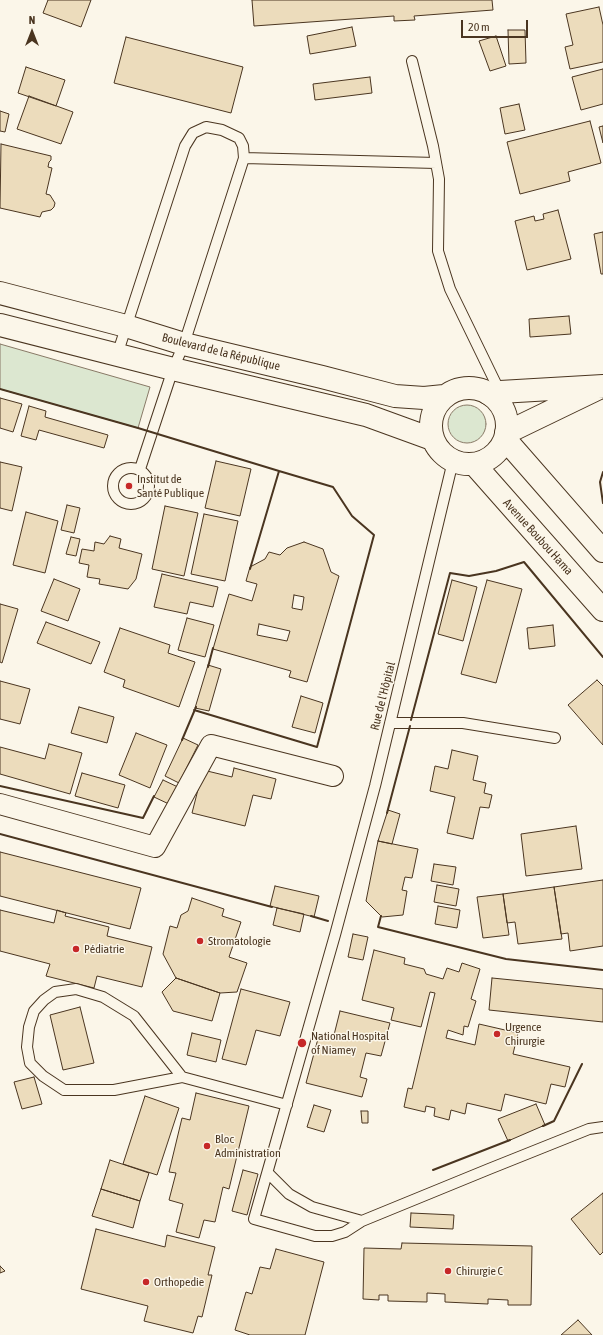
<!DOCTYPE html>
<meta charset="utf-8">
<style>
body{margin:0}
#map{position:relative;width:603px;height:1335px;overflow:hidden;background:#fbf6e9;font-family:"Asap Condensed",sans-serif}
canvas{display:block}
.north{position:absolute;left:12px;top:12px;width:40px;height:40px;-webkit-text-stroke:3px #fbf6e9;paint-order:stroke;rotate:0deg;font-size:11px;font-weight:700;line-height:16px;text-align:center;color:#4a3520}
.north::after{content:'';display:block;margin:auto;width:14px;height:18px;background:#4a3520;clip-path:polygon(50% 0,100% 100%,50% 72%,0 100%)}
.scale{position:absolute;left:461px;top:20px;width:67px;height:18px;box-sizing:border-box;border:2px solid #4a3520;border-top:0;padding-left:5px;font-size:12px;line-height:14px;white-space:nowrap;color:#4a3520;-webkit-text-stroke:3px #fbf6e9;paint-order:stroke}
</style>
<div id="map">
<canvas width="603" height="1335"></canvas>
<div class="north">N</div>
<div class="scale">20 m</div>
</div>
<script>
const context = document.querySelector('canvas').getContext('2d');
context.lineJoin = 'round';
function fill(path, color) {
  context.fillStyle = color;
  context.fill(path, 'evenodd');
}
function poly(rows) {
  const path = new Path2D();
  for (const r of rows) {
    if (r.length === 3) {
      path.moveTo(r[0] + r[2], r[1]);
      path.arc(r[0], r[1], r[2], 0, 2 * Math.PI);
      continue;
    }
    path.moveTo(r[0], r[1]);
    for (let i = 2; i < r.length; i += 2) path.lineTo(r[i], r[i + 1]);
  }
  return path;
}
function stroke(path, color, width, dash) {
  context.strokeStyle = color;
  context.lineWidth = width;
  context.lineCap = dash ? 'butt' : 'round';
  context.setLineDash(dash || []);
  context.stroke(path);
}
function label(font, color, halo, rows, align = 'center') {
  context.font = font + ' "Asap Condensed",sans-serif';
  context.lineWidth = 3;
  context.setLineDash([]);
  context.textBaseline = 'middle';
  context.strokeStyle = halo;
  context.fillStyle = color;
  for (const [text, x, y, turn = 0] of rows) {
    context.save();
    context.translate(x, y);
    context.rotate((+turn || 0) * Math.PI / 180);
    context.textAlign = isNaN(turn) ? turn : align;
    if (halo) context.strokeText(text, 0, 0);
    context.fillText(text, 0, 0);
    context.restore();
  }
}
const green = poly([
 [0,344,150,387,138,428,0,389,0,344],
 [467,424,19]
]);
const building = poly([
 [48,0,91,0,81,27,43,13,48,0],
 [252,0,492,0,493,10,414,16,415,20,394,21,394,16,254,26,252,0],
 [599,7,603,25,603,62,570,69,565,47,573,45,566,14,599,7],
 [352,27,356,46,310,54,307,36,352,27],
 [508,30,525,30,526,63,509,64,508,30],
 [496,36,506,66,490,71,479,41,496,36],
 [126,37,243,67,231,113,114,83,126,37],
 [26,67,65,80,56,106,18,93,26,67],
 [603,69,603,104,581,110,572,77,603,69],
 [370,77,372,93,315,100,313,84,370,77],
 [29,96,73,112,61,144,17,129,29,96],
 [519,104,525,130,505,134,500,108,519,104],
 [0,111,9,114,5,132,0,131,0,111],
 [590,121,601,163,568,172,570,181,520,194,507,142,590,121],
 [603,126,603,143,599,127,603,126],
 [1,144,51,156,51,160,49,162,48,167,52,168,46,194,50,195,55,203,54,207,51,210,42,212,40,217,0,208,1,144],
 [558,210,571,259,527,270,515,221,534,216,535,221,544,219,543,214,558,210],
 [603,232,603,274,601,274,594,234,603,232],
 [569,316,571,334,530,337,529,319,569,316],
 [0,398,22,404,13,432,0,428,0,398],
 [29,406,46,411,45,417,108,435,104,448,39,430,36,440,21,436,29,406],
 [216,461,251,469,240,516,205,508,216,461],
 [0,462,22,467,12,511,0,508,0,462],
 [67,505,80,508,74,533,61,530,67,505],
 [165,506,198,513,184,576,152,569,165,506],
 [26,512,58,521,45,573,13,565,26,512],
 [204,514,238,521,225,581,191,574,204,514],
 [110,536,121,539,119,548,142,554,136,579,128,589,99,584,100,579,87,577,89,565,79,563,82,549,94,551,95,542,104,544,110,536],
 [71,537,80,539,76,556,66,554,71,537],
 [304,542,323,549,331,572,339,576,307,682,289,677,291,671,213,649,229,594,252,601,257,584,246,581,250,567,265,559,269,552,280,555,287,548,304,542],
 [294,595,304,597,302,610,292,608,294,595],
 [259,624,290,631,287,641,257,635,259,624],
 [162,574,218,587,213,607,190,602,187,614,154,607,162,574],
 [54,579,80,589,68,621,41,611,54,579],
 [452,580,477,587,463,641,438,634,452,580],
 [487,580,522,589,496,683,461,674,487,580],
 [0,604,18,609,2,663,0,662,0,604],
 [187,618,214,625,205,657,178,650,187,618],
 [46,622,100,642,91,664,37,643,46,622],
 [553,625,555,646,529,649,527,628,553,625],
 [120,628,170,645,168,653,195,662,179,707,123,687,125,680,104,672,120,628],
 [208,665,221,669,209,711,195,708,208,665],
 [597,680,603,686,603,745,568,705,597,680],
 [0,681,30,689,20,724,0,719,0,681],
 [301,696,323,703,315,733,292,727,301,696],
 [79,707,114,717,107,743,71,733,79,707],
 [136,733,167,745,150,788,119,775,136,733],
 [183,738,198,745,179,783,165,776,183,738],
 [49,744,82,753,70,794,0,774,0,747,45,759,49,744],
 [452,750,478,756,473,780,486,783,484,793,492,795,489,808,480,807,473,839,447,833,455,797,430,791,435,766,448,769,452,750],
 [234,768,276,779,271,799,253,795,245,826,192,813,203,770,232,777,234,768],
 [82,773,125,785,118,808,75,796,82,773],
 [163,780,180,788,171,805,154,797,163,780],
 [388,810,400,814,392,844,378,841,388,810],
 [576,826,582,869,526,876,521,834,576,826],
 [378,841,418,849,412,878,405,877,402,890,407,891,403,915,382,917,366,901,378,841],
 [0,852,141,888,130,929,0,896,0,852],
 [434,864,456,867,453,885,431,881,434,864],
 [603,880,603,946,570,951,568,933,561,934,554,887,603,880],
 [437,885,459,889,456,906,434,902,437,885],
 [275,886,319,896,314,917,270,906,275,886],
 [554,887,562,939,518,944,515,922,507,923,503,894,554,887],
 [503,894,509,935,483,938,477,897,503,894],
 [192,898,224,909,222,916,241,922,229,957,247,963,237,992,220,993,176,978,163,954,170,926,177,928,181,915,188,911,192,898],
 [438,906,460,910,457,928,435,924,438,906],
 [277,908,304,914,300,932,273,925,277,908],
 [0,910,54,923,57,910,66,913,65,916,109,927,107,936,152,947,142,987,97,976,94,988,46,976,50,964,0,951,0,910],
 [353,934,368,937,363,960,348,957,353,934],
 [374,950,405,958,404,964,424,969,426,974,443,979,447,968,459,972,462,963,480,969,471,999,476,1001,468,1027,464,1026,463,1035,448,1030,446,1038,475,1045,479,1024,518,1033,513,1054,570,1067,565,1087,551,1084,546,1104,505,1094,501,1111,467,1103,465,1114,451,1110,449,1120,434,1116,435,1108,426,1106,425,1112,404,1107,408,1088,412,1089,435,993,430,992,421,1027,391,1020,394,1008,362,1000,374,950],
 [176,978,220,993,212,1021,173,1011,162,992,176,978],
 [492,978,603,989,603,1022,489,1010,492,978],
 [241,989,290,1002,280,1036,256,1030,246,1065,222,1059,241,989],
 [80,1007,94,1063,63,1070,50,1015,80,1007],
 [340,1011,390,1023,381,1056,366,1053,360,1077,367,1079,362,1097,306,1083,319,1035,333,1039,340,1011],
 [192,1033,221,1040,216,1062,187,1055,192,1033],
 [34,1077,42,1104,22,1109,14,1082,34,1077],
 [196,1093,249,1106,229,1189,223,1187,215,1222,204,1220,199,1238,176,1232,183,1204,169,1200,176,1173,169,1172,182,1118,190,1120,196,1093],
 [145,1096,179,1108,157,1175,123,1164,145,1096],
 [536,1104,545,1125,508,1141,498,1119,536,1104],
 [314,1105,331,1110,324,1132,307,1127,314,1105],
 [361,1111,368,1111,368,1123,362,1123,361,1111],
 [110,1160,149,1173,140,1201,101,1189,110,1160],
 [243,1170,258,1174,247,1215,232,1211,243,1170],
 [101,1189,140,1201,133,1228,92,1216,101,1189],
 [603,1193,603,1252,600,1255,571,1219,603,1193],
 [411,1213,454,1215,453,1229,410,1227,411,1213],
 [96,1229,165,1247,167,1235,215,1247,208,1275,212,1275,202,1317,198,1316,193,1333,144,1321,148,1306,81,1289,96,1229],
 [402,1243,532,1246,531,1305,508,1305,508,1300,488,1299,488,1304,445,1302,445,1294,427,1293,427,1302,388,1301,388,1295,379,1295,379,1300,363,1299,364,1248,401,1249,402,1243],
 [276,1249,324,1262,305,1335,250,1335,235,1330,246,1292,252,1294,260,1267,270,1269,276,1249],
 [0,1266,5,1271,0,1273,0,1266],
 [578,1320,592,1335,561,1335,578,1320]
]);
const lane = poly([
 [412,61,433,146,439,179,438,251,450,289,500,392],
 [244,158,436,163],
 [117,355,185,146,193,133,206,127,222,130,239,138,243,146,244,158,184,344,173,369,140,469],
 [453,461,375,786,335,935,254,1219,315,1236,332,1236,345,1232,362,1221,489,1169,589,1129,603,1127],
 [131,486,18],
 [390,723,463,723,555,738],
 [182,1077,134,1016,103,997,76,989,55,992,44,1000,34,1011,29,1027,27,1047,30,1063,43,1076,64,1090,114,1090,182,1077,287,1105],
 [268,1173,289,1194,312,1207,362,1221]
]);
const street = poly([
 [0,804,155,847,211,745,333,776]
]);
const secondary = poly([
 [489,394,500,392,603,386],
 [506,433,597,389]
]);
const primary = poly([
 [0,293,126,326,184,344,322,377,395,396,424,398,444,396],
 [0,325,173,369,366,415,432,439],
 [469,426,38],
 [505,439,603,551],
 [474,464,603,610]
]);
const wall = poly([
 [0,389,138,428,279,471,250,569],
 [603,472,600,482,603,503],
 [208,667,213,648],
 [194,710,317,747,374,535,352,516,333,487,279,471],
 [411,720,450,573,469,576,496,571,524,562,603,657],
 [182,740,196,707],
 [0,786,143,818,154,796],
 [387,813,410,726],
 [0,834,272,907],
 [311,916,328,921],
 [381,916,378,927,506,959,603,970],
 [543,1126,554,1121,582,1064],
 [433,1170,510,1140]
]);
const markers = [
 [129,486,4,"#c62828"],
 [200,941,4,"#c62828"],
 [76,949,4,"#c62828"],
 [497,1034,4,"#c62828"],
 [302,1043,5,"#c62828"],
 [207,1146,4,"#c62828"],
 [448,1271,4,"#c62828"],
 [146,1282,4,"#c62828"]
];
const streetNames = [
 ["Boulevard de la République",221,352,14],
 ["Avenue Boubou Hama",538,537,48],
 ["Rue de l'Hôpital",383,696,-76]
];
const poiNames = [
 ["Institut de",137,479],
 ["Santé Publique",137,493],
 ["Stromatologie",208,941],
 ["Pédiatrie",84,949],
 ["Urgence",505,1027],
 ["Chirurgie",505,1041],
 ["National Hospital",311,1036],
 ["of Niamey",311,1050],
 ["Bloc",215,1139],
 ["Administration",215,1153],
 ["Chirurgie C",456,1271],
 ["Orthopedie",154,1282]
];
fill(green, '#dce7d0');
stroke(green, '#887966', 1);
fill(building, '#ecdcbc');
stroke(building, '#4a3520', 1);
stroke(lane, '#4a3520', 12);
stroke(street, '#4a3520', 22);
stroke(secondary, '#4a3520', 24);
stroke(primary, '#4a3520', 24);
stroke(lane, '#fbf6e9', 10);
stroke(street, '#fbf6e9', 20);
stroke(secondary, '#fbf6e9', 22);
stroke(primary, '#fbf6e9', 22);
stroke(wall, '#4a3520', 2);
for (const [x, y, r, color] of markers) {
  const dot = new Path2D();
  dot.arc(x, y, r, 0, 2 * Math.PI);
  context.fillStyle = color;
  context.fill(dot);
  stroke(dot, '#fbf6e9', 1.5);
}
label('12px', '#4a3520', '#fbf6e9', streetNames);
label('12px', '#4a3520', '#fbf6e9', poiNames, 'left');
</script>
